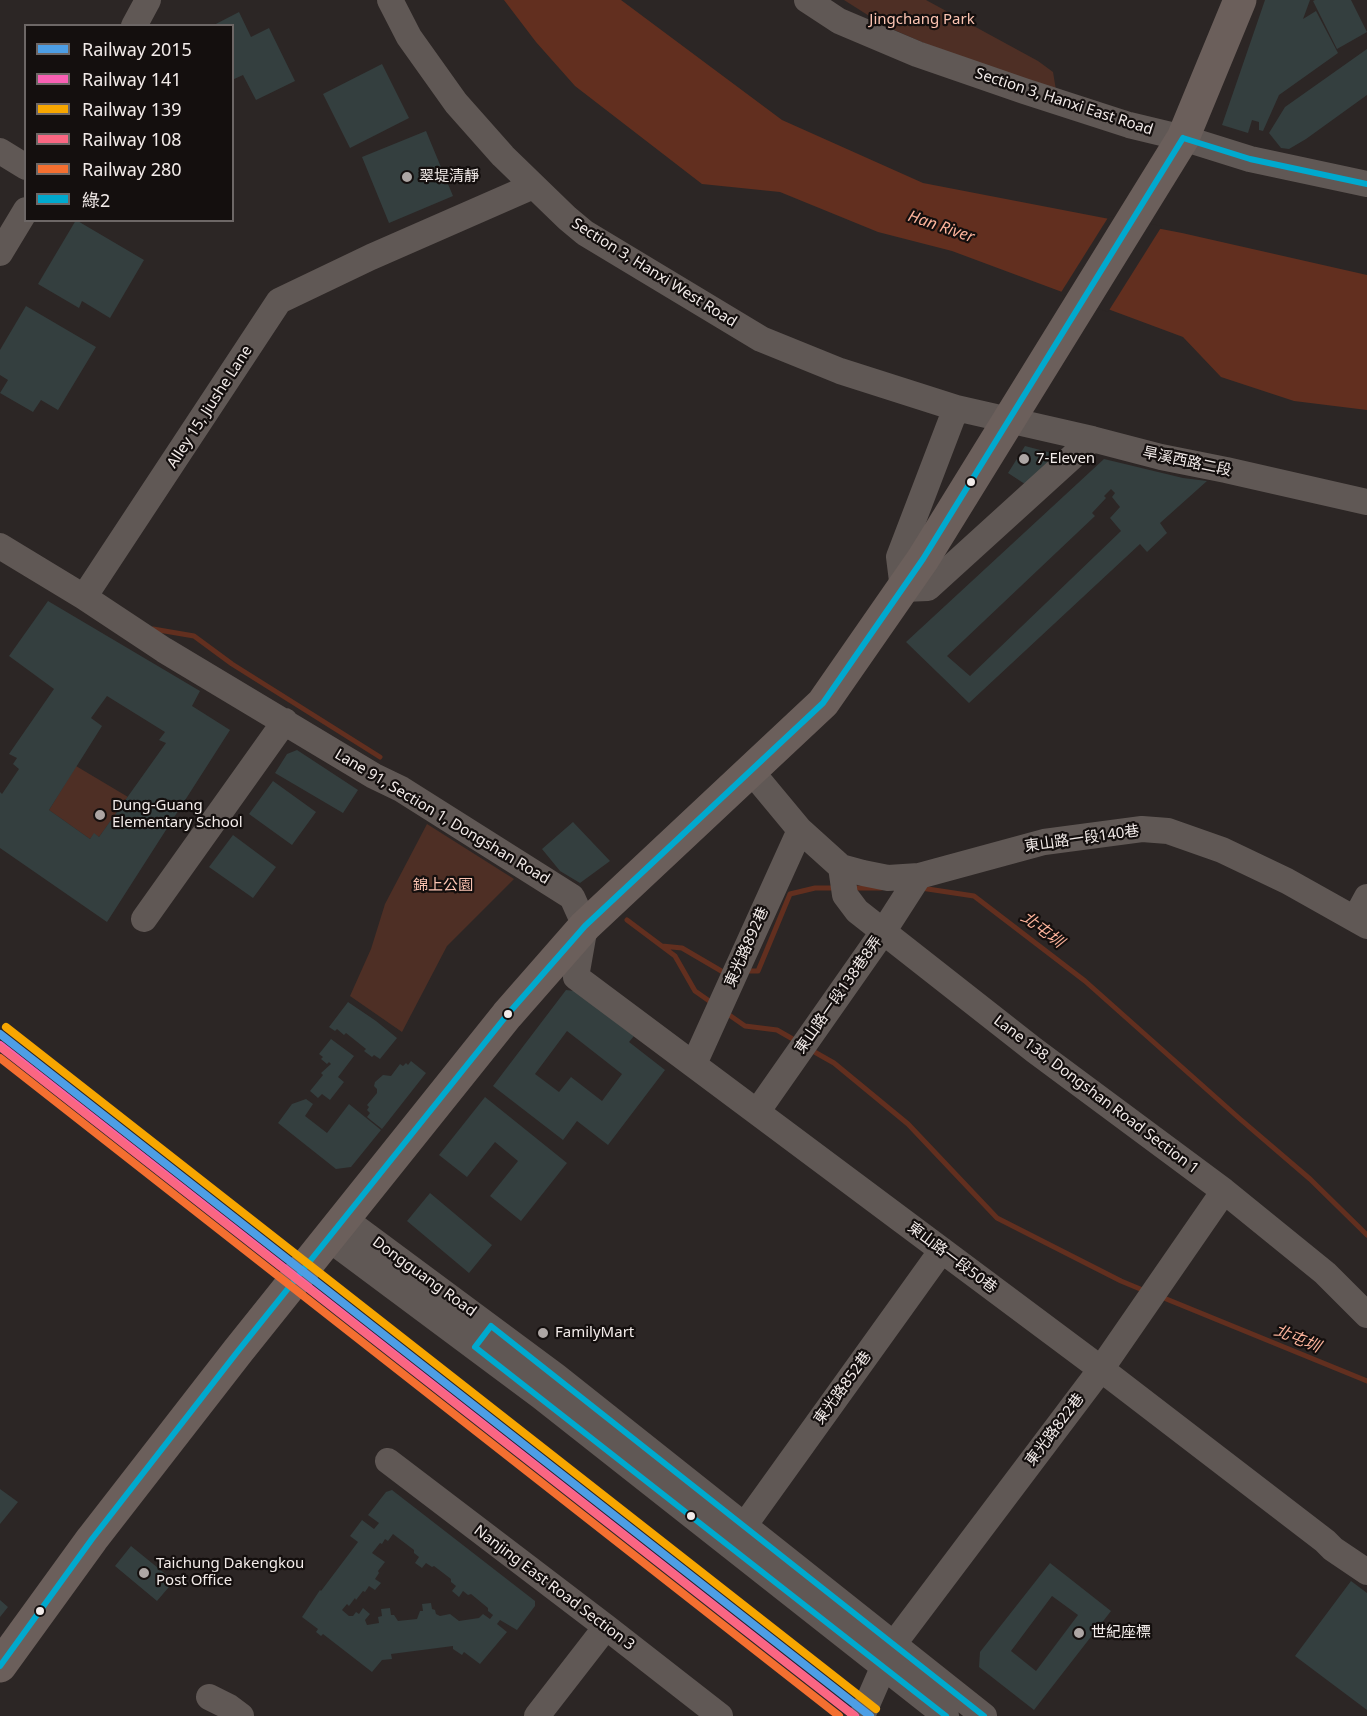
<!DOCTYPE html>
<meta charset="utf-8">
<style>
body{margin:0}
#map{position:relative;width:1367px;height:1716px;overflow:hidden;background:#2c2625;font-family:"Noto Sans","Noto Sans TC",sans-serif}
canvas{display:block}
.legend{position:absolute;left:24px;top:24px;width:210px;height:198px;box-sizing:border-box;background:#140f0e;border:2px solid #6d6766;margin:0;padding:8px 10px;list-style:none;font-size:18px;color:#f2ebe9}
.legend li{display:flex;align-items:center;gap:12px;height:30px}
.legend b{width:30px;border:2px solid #6d6766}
</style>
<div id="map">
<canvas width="1367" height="1716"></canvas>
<ul class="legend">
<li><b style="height:8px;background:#4d9ee5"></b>Railway 2015</li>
<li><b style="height:8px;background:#f860b3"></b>Railway 141</li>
<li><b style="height:8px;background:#f7a600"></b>Railway 139</li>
<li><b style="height:8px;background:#fa6682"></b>Railway 108</li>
<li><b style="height:8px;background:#f46f30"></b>Railway 280</li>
<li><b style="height:8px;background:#00a9ce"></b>綠2</li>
</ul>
</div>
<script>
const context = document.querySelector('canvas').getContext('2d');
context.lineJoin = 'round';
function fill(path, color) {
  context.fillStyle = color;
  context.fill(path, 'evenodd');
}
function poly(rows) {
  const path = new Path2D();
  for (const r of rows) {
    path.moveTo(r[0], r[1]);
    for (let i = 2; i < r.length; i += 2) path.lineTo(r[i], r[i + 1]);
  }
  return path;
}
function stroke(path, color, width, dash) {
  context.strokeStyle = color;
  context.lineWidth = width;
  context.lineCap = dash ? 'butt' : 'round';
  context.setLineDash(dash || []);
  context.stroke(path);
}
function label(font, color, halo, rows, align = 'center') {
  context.font = font + ' "Noto Sans","Noto Sans TC",sans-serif';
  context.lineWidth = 4.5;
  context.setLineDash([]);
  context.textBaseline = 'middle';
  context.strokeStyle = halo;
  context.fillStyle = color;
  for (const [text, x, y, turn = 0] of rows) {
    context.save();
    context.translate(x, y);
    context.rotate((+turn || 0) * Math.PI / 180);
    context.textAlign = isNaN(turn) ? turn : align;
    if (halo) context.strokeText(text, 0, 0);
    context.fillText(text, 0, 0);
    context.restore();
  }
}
const green = poly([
 [844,0,926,0,1038,61,1053,72,1056,90,931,46,885,26],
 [76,766,128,797,99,837,94,834,90,839,49,810],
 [427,824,514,879,447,946,402,1032,350,996,371,949,385,904]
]);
const water = poly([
 [504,0,621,0,782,120,923,183,1182,233,1367,275,1367,410,1294,401,1221,377,1183,337,952,251,878,232,780,192,702,184,575,86,536,42]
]);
const pier = poly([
 [1109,216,1162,226,1108,312,1060,294]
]);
const stream = poly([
 [153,629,194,636,232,664,380,757],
 [852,888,881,888],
 [921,888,974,896,1085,981,1240,1119,1310,1179,1367,1235],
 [627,920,675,956,695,991,715,1005],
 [662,946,682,948,723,972,729,972],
 [744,971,758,971,790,894,815,888,836,888],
 [725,1012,745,1026,777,1030,798,1042],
 [811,1050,834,1063,908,1124,997,1218,1121,1281,1145,1291],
 [1159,1296,1367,1381]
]);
const building = poly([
 [1265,0,1310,0,1303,19,1316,11,1338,53,1279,95,1263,131,1259,130,1259,122,1252,120,1248,133,1222,125],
 [1315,0,1351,0,1367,32,1337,49,1313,1],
 [239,12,251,37,269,28,295,81,256,100,243,75,232,80,232,26,212,26],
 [1367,49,1367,95,1306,139,1289,149,1281,148,1269,133,1285,107],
 [382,64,409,118,350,148,323,94],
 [426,131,453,196,389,223,362,157],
 [76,220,144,260,110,318,82,301,79,308,38,284],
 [26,306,96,347,58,410,41,400,33,412,0,393,8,380,0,375,0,350],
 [1025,446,1063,456,1031,488,1008,473],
 [1104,459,1183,478,1207,481,1160,523,1167,533,1147,552,1140,544,969,703,906,642],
 [1111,489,1115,493,1112,497,1120,507,1110,518,1121,531,970,676,947,656,1095,516,1092,513,1106,498,1104,496],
 [48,601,200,691,192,706,230,730,107,922,0,848,0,792,2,794,19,769,13,764,17,758,9,754,54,689,9,656],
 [107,696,165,732,159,740,166,743,99,837,94,833,90,839,49,810,102,726,91,718],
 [297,750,358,790,343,813,275,773,287,754],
 [273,781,316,812,292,845,249,814],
 [573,822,610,861,580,883,560,871,542,849],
 [233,835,276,867,253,898,209,867],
 [566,990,575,991,634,1036,629,1042,665,1070,608,1145,577,1121,563,1140,493,1086],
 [567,1031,622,1074,602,1101,571,1077,559,1092,535,1074],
 [348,1002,376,1021,397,1038,380,1059,374,1055,372,1057,364,1051,366,1049,346,1033,344,1035,337,1029,335,1031,329,1027],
 [331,1039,354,1056,338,1077,344,1082,330,1100,322,1094,318,1098,310,1091,323,1075,321,1073,331,1064,329,1062,327,1064,321,1059,323,1057,319,1054],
 [411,1061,426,1073,382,1129,367,1117,370,1113,367,1110,369,1107,367,1105,377,1093,377,1089,374,1086,375,1082,383,1075,391,1076,400,1064,403,1066,406,1063,408,1065],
 [485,1097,567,1163,521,1221,490,1196,518,1161,495,1142,467,1177,439,1155],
 [306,1099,313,1104,305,1116,327,1133,349,1104,381,1130,351,1167,336,1169,278,1123,292,1104],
 [430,1193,492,1245,469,1273,407,1221],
 [0,1489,18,1502,0,1524],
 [392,1490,535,1601,535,1606,517,1630,500,1620,497,1624,507,1632,480,1664,464,1652,462,1655,453,1649,453,1646,391,1654,392,1659,382,1660,372,1672,323,1634,321,1636,316,1632,318,1629,302,1617,320,1590,321,1591,358,1542,350,1536,362,1520,374,1529,379,1523,368,1515,386,1492],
 [393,1534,414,1550,414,1553,419,1557,415,1563,422,1568,426,1563,432,1567,434,1566,451,1579,451,1582,456,1586,452,1591,459,1597,463,1591,468,1595,471,1594,488,1608,488,1611,493,1615,490,1619,483,1614,479,1618,459,1621,450,1614,440,1616,436,1614,435,1610,432,1609,431,1603,422,1604,423,1611,420,1611,417,1619,398,1621,394,1615,391,1615,390,1608,381,1609,382,1616,378,1617,379,1623,367,1625,365,1620,370,1614,363,1608,359,1614,356,1612,353,1616,349,1616,342,1610,347,1604,349,1606,355,1598,356,1600,363,1591,365,1592,369,1586,375,1590,381,1583,375,1579,379,1573,378,1571,385,1562,372,1553,380,1543,382,1544,385,1539,388,1541],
 [131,1546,174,1581,157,1601,115,1566],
 [1050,1563,1111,1611,1034,1710,979,1667,980,1652],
 [1052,1596,1078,1615,1036,1671,1011,1651],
 [1351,1581,1367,1593,1367,1710,1295,1656],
 [0,1600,8,1607,0,1617]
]);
const minor = poly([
 [390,0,409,37,456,103,503,156,567,218,585,233,761,339,840,371,956,408,1092,439,1161,457,1226,470,1367,502],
 [807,0,839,21,917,54,1024,91,1129,125,1183,138,1250,159,1367,184],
 [134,26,148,0],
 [0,151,26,167],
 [0,253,26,210],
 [956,408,899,557,903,589,928,588,1092,439],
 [0,546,84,597,164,650,374,776,401,789,572,897,585,926,576,977,1101,1369,1325,1541,1333,1549,1367,1572],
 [84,597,279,301,371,257,533,186],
 [751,771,800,830,841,867,863,873,888,878,919,876,1044,842,1142,829,1168,831,1222,850,1287,881,1367,926],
 [841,867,845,895,857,911,1034,1050,1224,1191,1325,1273,1367,1315],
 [144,919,285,721],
 [1355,919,1367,897],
 [694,1064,800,830],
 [757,1112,883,932,919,876],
 [343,1218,556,1376,984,1716],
 [328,1238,540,1396,946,1716],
 [388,1461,606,1627,720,1716],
 [744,1526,942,1250],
 [209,1697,229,1707,241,1716],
 [537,1716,606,1627],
 [862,1716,893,1645,1101,1369,1224,1191]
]);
const major = poly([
 [0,1666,92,1539,238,1351,507,1015,585,926,823,703,923,559,1183,138,1240,0]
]);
const bus1 = poly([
 [1183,138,1250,159,1367,184],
 [0,1666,92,1539,238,1351,507,1015,585,926,823,703,923,559,1183,138],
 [946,1716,475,1347,491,1326,984,1716]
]);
const rail1 = poly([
 [0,1034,870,1716]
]);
const rail2 = poly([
 [0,1045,855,1716]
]);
const rail3 = poly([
 [6,1027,876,1709]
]);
const rail4 = poly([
 [0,1047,854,1716]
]);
const rail5 = poly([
 [0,1058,839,1716]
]);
const markers = [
 [407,177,6,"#ada6a4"],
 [1024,459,6,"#ada6a4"],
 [971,482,5,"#f2ebe9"],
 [100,815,6,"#ada6a4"],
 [508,1014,5,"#f2ebe9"],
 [543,1333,6,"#ada6a4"],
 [691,1516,5,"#f2ebe9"],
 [144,1573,6,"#ada6a4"],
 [40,1611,5,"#f2ebe9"],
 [1079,1633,6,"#ada6a4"]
];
const parkNames = [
 ["Jingchang Park",922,20],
 ["錦上公園",443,886]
];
const streetNames = [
 ["Section 3, Hanxi East Road",1064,102,18],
 ["Section 3, Hanxi West Road",654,273,32],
 ["Alley 15, Jiushe Lane",210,407,-57],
 ["旱溪西路二段",1187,462,12],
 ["Lane 91, Section 1, Dongshan Road",442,817,31],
 ["東山路一段140巷",1082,839,-8],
 ["東光路892巷",747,947,-66],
 ["東山路一段138巷8弄",839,995,-55],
 ["Lane 138, Dongshan Road Section 1",1096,1095,37],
 ["東山路一段50巷",952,1258,37],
 ["Dongguang Road",424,1277,36],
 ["東光路852巷",843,1388,-54],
 ["東光路822巷",1055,1430,-53],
 ["Nanjing East Road Section 3",554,1588,37]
];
const poiNames = [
 ["翠堤清靜",419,177],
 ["7-Eleven",1036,459],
 ["Dung-Guang",112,806],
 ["Elementary School",112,823],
 ["FamilyMart",555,1333],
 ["Taichung Dakengkou",156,1564],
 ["Post Office",156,1581],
 ["世紀座標",1091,1633]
];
const waterNames = [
 ["Han River",941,227,19],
 ["北屯圳",1042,930,37],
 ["北屯圳",1297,1339,22]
];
fill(green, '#4e2f25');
fill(water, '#622f1f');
fill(pier, '#2c2625');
stroke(stream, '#622f1f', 5);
fill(building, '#343f3f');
stroke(minor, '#605855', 26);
stroke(major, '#6b5f5b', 33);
stroke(bus1, '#00a9ce', 6);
stroke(rail1, '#4d9ee5', 8);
stroke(rail2, '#f860b3', 8);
stroke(rail3, '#f7a600', 8);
stroke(rail4, '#fa6682', 8);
stroke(rail5, '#f46f30', 8);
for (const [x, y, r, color] of markers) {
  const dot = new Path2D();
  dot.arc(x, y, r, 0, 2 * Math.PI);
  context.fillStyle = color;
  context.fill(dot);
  stroke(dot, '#140f0e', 2);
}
label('15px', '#fcc4b2', '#140f0e', parkNames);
label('15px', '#f2ebe9', '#140f0e', streetNames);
label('15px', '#f2ebe9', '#140f0e', poiNames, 'left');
label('italic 16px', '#fcb39b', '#140f0e', waterNames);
</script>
